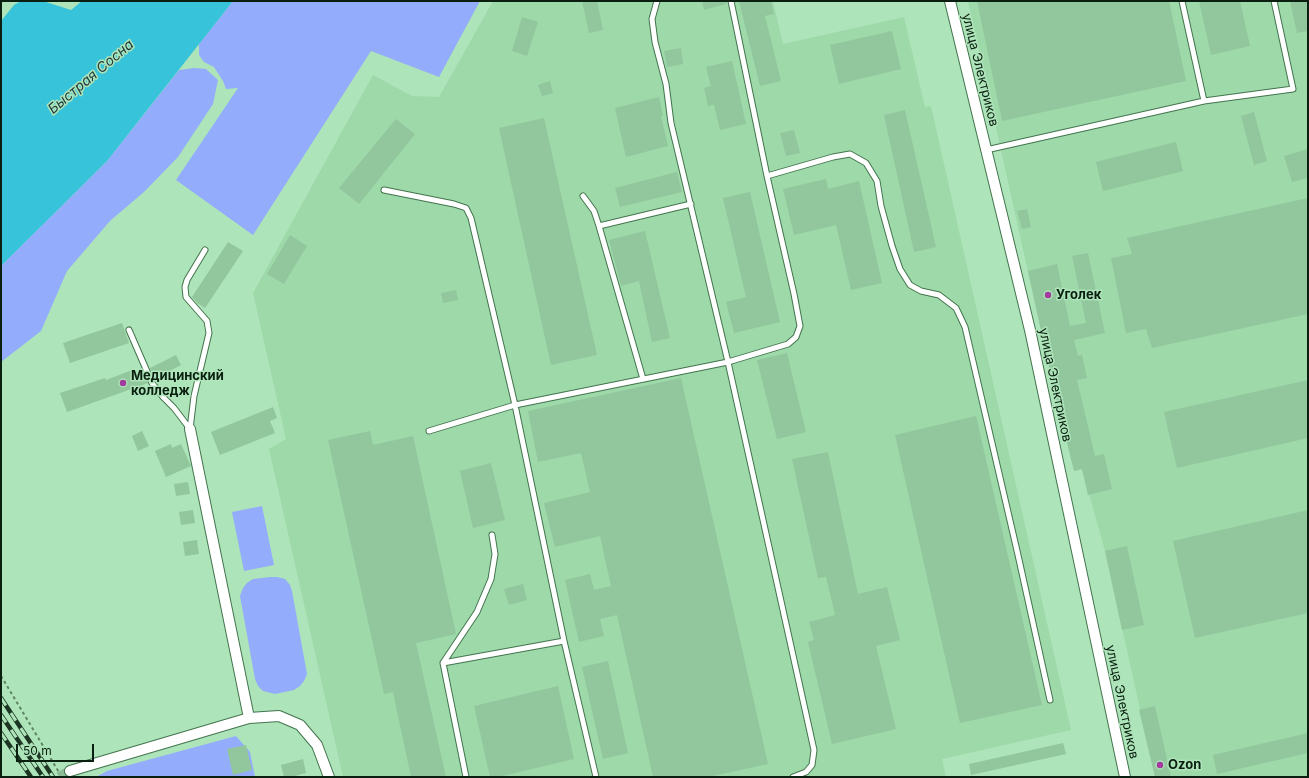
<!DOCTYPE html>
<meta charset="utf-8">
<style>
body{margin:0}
#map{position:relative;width:1309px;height:778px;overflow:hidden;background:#aee4b9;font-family:Inter,sans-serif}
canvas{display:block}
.frame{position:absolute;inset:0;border:2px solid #0a1f10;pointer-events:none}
.scale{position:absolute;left:16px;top:744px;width:78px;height:18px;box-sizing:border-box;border:2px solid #0a1f10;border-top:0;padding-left:5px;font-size:12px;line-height:14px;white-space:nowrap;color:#0a1f10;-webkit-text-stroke:3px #aee4b9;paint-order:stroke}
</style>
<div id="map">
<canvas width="1309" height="778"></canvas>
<div class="frame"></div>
<div class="scale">50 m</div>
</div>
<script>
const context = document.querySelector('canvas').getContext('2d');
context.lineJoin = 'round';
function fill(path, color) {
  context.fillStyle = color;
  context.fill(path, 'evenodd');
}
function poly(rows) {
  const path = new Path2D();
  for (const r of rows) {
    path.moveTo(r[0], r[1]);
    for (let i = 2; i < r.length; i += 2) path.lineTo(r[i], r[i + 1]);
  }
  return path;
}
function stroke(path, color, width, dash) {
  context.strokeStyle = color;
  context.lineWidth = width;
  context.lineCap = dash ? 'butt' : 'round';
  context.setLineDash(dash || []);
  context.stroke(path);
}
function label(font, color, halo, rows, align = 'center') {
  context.font = font + ' Inter,sans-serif';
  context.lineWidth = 3;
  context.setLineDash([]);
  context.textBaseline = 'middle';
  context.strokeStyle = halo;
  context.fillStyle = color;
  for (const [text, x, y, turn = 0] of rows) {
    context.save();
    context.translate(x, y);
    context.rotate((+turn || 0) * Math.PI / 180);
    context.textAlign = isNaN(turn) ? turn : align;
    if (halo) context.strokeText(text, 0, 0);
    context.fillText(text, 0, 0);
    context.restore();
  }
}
const built = poly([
 [493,1,773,1,783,44,904,17,925,107,931,106,1071,730,942,759,946,777,343,777,269,449,286,439,253,293,373,75,412,96,439,97],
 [968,1,1308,1,1308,777,1155,777,1105,551,1082,469,1074,471,1053,385]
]);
const green = poly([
 [233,1,480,1,439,77,371,51,253,235,176,180,238,88,226,89,223,81,214,67,204,62,199,55,199,44],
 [194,68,206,69,218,80,213,104,178,157,145,191,110,221,67,271,41,331,1,362,1,266,107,161,179,70],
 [262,506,274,565,244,571,232,512],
 [270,577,277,577,285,579,290,585,292,591,307,674,304,681,300,686,294,690,275,694,263,691,258,686,255,679,240,596,243,588,247,583,253,579],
 [236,736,250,752,255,777,96,777,107,771]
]);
const water = poly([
 [21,1,43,1,71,10,82,1,233,1,107,161,1,266,1,21,14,5]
]);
const building = poly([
 [582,1,597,1,603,30,589,33],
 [702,1,726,1,726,4,704,10],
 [739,1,771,1,774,14,765,16,781,81,760,86],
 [977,1,1169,1,1186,81,1002,121],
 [1199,1,1240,1,1250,46,1211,55],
 [1290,1,1308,1,1308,31,1297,33],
 [522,17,538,22,527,56,512,51],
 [892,31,901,69,839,84,830,45],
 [681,48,683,64,667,67,664,51],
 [732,61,746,124,720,130,714,105,708,106,704,88,711,86,706,67],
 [550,81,553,93,542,96,538,85],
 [659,97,663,116,661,116,668,146,626,157,615,108],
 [905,110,936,247,914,252,884,115],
 [1254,112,1267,161,1254,165,1241,116],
 [544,118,597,355,551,365,499,128],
 [396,119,415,134,359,204,339,188],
 [794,130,800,153,786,156,780,133],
 [1176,142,1183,171,1103,191,1096,162],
 [1308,149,1308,178,1292,182,1284,156],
 [677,172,682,192,620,207,615,188],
 [826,179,828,189,859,181,882,283,851,290,836,225,794,235,783,189],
 [750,192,780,322,734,333,726,302,746,297,723,198],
 [1308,198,1308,314,1152,348,1146,329,1126,333,1111,258,1132,254,1127,238],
 [1027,209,1031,227,1022,229,1017,211],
 [645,231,670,338,652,342,639,281,621,286,609,240],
 [290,235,307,246,284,284,267,274],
 [228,242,243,251,205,308,197,303,192,297],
 [1088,253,1105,333,1074,340,1078,356,1082,355,1087,378,1077,380,1095,456,1104,454,1112,489,1088,495,1082,469,1074,471,1053,386,1028,271,1057,264,1070,326,1086,323,1072,256],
 [456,290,458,300,443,303,441,293],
 [122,323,129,343,70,363,63,343],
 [787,353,806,432,777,439,757,360],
 [176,355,181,365,155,379,150,368],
 [135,369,137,374,143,372,148,383,67,412,60,393,105,378,106,380],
 [681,378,768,764,708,777,653,777,617,615,600,619,604,636,579,642,565,580,590,574,594,590,611,586,600,536,555,547,544,503,590,492,581,453,538,462,528,411],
 [1308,380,1308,438,1177,468,1164,412],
 [273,407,277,418,270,421,275,433,220,455,211,432],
 [976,416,1042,705,960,723,895,435],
 [142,431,149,446,138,451,132,436],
 [370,431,373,445,413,436,456,634,416,643,446,777,411,777,393,692,384,694,328,440],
 [171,444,172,448,181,444,191,466,166,477,155,451],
 [828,452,858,594,887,587,900,640,876,646,896,729,832,744,808,642,814,640,809,622,835,615,826,577,818,578,792,459],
 [491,463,505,520,473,528,460,471],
 [188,482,190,494,176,496,174,484],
 [193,510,195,523,181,525,179,512],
 [1308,510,1308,613,1195,638,1173,541],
 [197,540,199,554,185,556,183,542],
 [1127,546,1144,625,1122,630,1105,551],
 [523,584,527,600,509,605,504,589],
 [608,661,628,753,603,759,582,667],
 [558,686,574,759,498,777,490,777,474,706],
 [1155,706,1171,777,1155,777,1139,710],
 [1308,733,1308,753,1217,774,1213,755],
 [1063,743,1066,754,971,775,969,764],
 [246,745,252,770,233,775,227,749],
 [303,759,306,773,291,777,284,777,281,765]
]);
const streetTunnel = poly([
 [59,777,70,771]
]);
const path = poly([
 [1,676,60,774]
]);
const lane = poly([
 [657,1,652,19,655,42,666,84,671,123,728,362,814,750,812,765,806,772,793,777],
 [1204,101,1293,89,1274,1],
 [986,150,1204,101,1182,1],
 [767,176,833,157,850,154,866,163,877,181,881,206,892,246,900,269,910,285,921,291,939,295,956,308,965,327,1018,555,1050,700],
 [384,190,454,204,466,208,471,218,515,405,564,641,596,777],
 [583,196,594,211,599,226,643,379],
 [599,226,691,204],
 [129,330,152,383,163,397,174,408,190,429],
 [190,429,194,396,209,333,207,321,186,297,185,287,187,280,205,250],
 [429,431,515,405,728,362,788,344,796,337,800,326,794,294,767,176,731,1],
 [443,663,564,641],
 [466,777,443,663,477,612,491,579,495,554,492,535]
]);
const street = poly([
 [950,1,1030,330,1125,777],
 [249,718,279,716,300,725,317,745,329,777],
 [70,771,249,718,190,429]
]);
const rail = poly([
 [1,698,53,777],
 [1,715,43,777],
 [1,733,31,777]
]);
const markers = [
 [1048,295,4,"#a33a9d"],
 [123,383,4,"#a33a9d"],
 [1160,765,4,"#a33a9d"]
];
const streetNames = [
 ["улица Электриков",980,70,76],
 ["улица Электриков",1055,385,78],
 ["улица Электриков",1122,702,78]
];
const poiNames = [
 ["Уголек",1056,295],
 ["Медицинский",131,376],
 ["колледж",131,391],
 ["Ozon",1168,765]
];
const waterNames = [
 ["Быстрая Сосна",91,77,-40]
];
fill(built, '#9ed9aa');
fill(green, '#93acfb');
fill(water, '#37c4da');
fill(building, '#92c69c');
stroke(streetTunnel, '#8dbd97', 10, [10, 5]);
stroke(lane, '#43744e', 7);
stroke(street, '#43744e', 12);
stroke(path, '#5e8466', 2, [3, 3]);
stroke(lane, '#fff', 5);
stroke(street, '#fff', 10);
stroke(rail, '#1d3623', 4.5);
stroke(rail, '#aee4b9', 3, [9]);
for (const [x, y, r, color] of markers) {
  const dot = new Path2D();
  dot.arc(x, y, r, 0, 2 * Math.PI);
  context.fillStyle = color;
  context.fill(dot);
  stroke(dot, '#aee4b9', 1.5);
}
label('13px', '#0a1f10', '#aee4b9', streetNames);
label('bold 13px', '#0a1f10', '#aee4b9', poiNames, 'left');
label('italic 14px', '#1d393f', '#aee4b9', waterNames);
</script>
